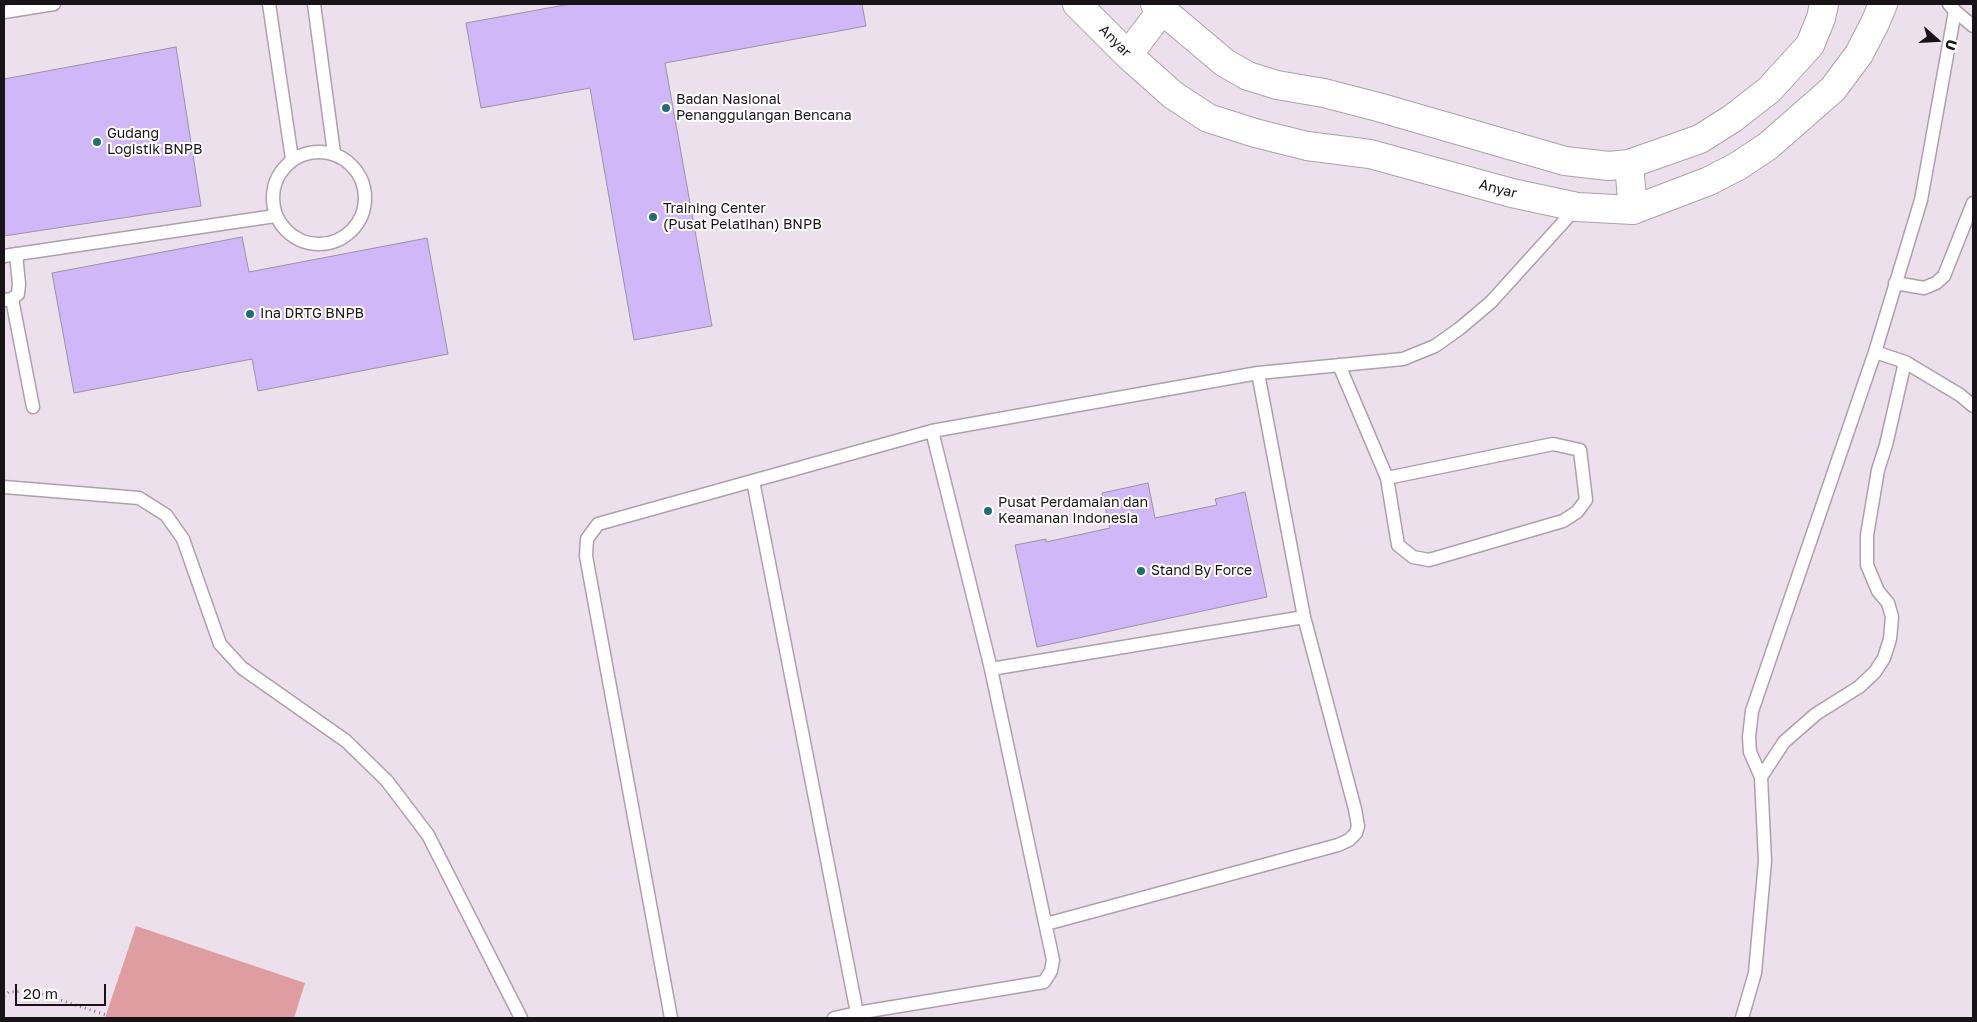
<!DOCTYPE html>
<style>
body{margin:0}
#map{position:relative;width:1977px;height:1022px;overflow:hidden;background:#ede0ed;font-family:"Golos Text",sans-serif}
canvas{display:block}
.frame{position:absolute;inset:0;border:5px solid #181317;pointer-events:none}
.north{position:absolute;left:1912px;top:15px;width:50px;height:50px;-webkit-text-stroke:4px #fff;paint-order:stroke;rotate:109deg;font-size:14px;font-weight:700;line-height:20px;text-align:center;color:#181317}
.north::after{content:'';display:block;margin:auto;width:18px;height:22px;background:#181317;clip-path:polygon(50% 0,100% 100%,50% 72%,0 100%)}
.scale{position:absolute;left:15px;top:984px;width:91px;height:22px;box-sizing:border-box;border:2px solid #181317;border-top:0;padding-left:6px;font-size:15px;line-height:18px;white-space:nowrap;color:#181317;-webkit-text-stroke:4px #fff;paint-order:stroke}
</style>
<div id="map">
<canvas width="1977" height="1022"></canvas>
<div class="frame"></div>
<div class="north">U</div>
<div class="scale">20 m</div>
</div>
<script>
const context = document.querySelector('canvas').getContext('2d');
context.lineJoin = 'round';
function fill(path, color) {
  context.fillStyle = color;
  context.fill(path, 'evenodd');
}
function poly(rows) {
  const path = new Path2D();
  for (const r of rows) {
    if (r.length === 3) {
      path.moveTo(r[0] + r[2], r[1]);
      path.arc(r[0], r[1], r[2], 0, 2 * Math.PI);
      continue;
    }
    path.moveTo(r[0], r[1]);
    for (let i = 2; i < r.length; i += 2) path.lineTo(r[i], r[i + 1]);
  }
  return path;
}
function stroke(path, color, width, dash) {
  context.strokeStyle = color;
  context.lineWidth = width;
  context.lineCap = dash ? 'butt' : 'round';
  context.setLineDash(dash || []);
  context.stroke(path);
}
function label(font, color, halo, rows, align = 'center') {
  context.font = font + ' "Golos Text",sans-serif';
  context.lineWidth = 4;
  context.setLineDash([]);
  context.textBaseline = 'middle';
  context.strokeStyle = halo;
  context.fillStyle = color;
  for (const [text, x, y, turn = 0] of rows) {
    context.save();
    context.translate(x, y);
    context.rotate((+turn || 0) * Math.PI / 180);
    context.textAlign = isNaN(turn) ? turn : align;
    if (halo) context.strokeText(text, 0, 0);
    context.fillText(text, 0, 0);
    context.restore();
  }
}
const green = poly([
 [136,926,305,983,294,1018,105,1018]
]);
const building = poly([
 [570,4,862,4,866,26,665,63,712,326,634,340,590,88,481,108,466,23,570,4],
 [176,47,201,206,4,236,4,79,176,47],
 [242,237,249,272,427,238,448,354,258,391,252,359,74,393,52,273,242,237],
 [1148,483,1155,518,1217,505,1215,499,1245,492,1267,597,1037,647,1015,545,1046,539,1046,542,1110,528,1102,493,1148,483]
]);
const path = poly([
 [4,996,9,992,33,991,106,1015]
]);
const service = poly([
 [269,4,292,159],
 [314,4,334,153],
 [1955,11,1973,26],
 [4,12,54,4],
 [319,198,46],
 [4,256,275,216],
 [1895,283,1924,288,1936,283,1944,276,1973,203],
 [12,299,33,407],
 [4,300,12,299,18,294,19,284,16,254],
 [1875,352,1905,362,1960,395,1973,406],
 [1339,365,1387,478,1398,545,1413,557,1429,560,1563,521,1577,512,1586,500,1580,450,1553,444,1387,478],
 [753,481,857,1013],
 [4,487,139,498,166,515,183,539,220,644,242,668,346,741,387,781,428,835,521,1018],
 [991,669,1304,617],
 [1761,777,1784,742,1816,714,1859,687,1875,672,1884,658,1890,639,1892,617,1888,603,1878,591,1867,565,1867,535,1878,470,1886,445,1905,362],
 [1046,924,1338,845,1349,840,1356,833,1358,826,1355,809,1304,617,1258,373],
 [671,1018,586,556,587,539,598,524,932,431,1258,373,1403,359,1435,346,1459,329,1491,302,1577,207],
 [834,1018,857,1013,1044,982,1051,971,1053,960,991,669,932,431],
 [1742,1018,1755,973,1765,861,1761,777,1750,752,1749,737,1752,711,1875,352,1921,200,1955,11,1949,4]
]);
const tertiary = poly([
 [1077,4,1128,55,1173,95,1208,118,1255,133,1307,146,1370,154,1512,193,1577,207,1633,210,1709,181,1738,166,1768,146,1833,89,1859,54,1875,23,1883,4],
 [1155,4,1225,63,1248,76,1277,85,1324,93,1378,107,1565,161,1609,166,1629,164,1700,139,1733,118,1769,90,1810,45,1821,18,1824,4],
 [1128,55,1162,10],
 [1629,164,1633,210]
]);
const markers = [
 [666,108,5,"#226d73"],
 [97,142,5,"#226d73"],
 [653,217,5,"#226d73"],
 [250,314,5,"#226d73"],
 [988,511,5,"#226d73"],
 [1141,571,5,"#226d73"]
];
const streetNames = [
 ["Anyar",1115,41,45],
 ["Anyar",1498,189,15]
];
const poiNames = [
 ["Badan Nasional",676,100],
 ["Penanggulangan Bencana",676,116],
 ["Gudang",107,134],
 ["Logistik BNPB",107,150],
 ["Training Center",663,209],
 ["(Pusat Pelatihan) BNPB",663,225],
 ["Ina DRTG BNPB",260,314],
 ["Pusat Perdamaian dan",998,503],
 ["Keamanan Indonesia",998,519],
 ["Stand By Force",1151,571]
];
fill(green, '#de9ea1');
fill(building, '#d0b8f8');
stroke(building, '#9994a3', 1);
stroke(service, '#ada0ac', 15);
stroke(tertiary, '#ada0ac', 30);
stroke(path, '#837a83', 3, [1, 4]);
stroke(service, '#fff', 12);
stroke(tertiary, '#fff', 28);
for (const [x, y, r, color] of markers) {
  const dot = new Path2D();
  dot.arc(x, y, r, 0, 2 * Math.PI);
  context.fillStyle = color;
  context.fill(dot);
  stroke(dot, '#fff', 2);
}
label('14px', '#181317', '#fff', streetNames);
label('14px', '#181317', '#fff', poiNames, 'left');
</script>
